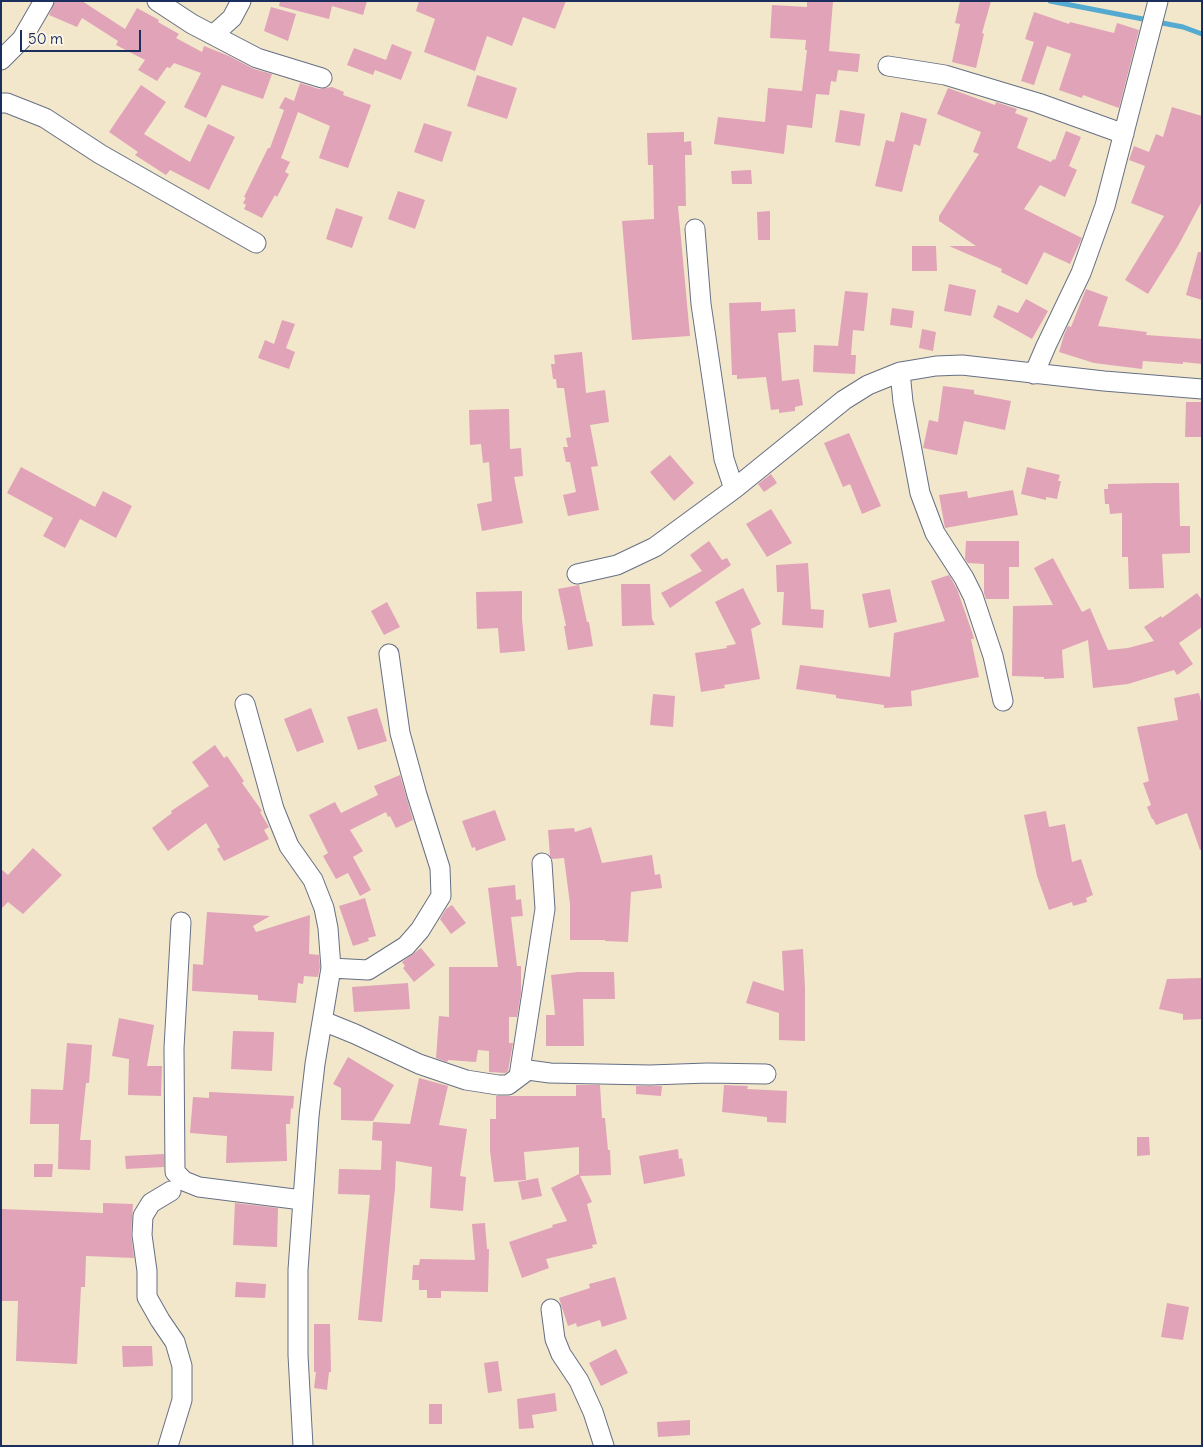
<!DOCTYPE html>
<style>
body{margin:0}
#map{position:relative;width:1203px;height:1447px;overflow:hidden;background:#f2e7cb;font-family:Delius,sans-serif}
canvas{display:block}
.frame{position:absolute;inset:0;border:2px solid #1b2f5e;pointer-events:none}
.scale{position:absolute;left:20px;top:30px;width:121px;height:22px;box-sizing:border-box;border:2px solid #1b2f5e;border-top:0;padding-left:6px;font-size:15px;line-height:18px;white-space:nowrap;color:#1b2f5e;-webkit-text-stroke:4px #fcf5e5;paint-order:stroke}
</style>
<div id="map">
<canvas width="1203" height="1447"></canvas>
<div class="frame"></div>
<div class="scale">50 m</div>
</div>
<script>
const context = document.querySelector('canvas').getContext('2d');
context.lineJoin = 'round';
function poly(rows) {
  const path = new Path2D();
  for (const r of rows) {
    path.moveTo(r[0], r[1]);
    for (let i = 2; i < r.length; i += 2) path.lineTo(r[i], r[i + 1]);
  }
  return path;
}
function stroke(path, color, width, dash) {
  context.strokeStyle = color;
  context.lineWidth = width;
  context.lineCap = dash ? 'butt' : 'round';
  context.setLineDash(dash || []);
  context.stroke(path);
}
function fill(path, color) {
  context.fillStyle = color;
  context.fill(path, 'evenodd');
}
const stream = poly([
 [1050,1,1148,20],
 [1157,22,1183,27,1202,34]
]);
const building = poly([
 [55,1,82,1,125,29,137,8,159,20,158,22,179,34,176,38,202,52,204,46,229,56,254,69,272,74,263,99,222,85,206,118,184,107,201,73,174,63,170,68,167,67,157,81,138,70,145,60,116,45,118,41,82,18,77,27,49,15],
 [280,1,367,1,363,15,332,6,329,19,279,6],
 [419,1,566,1,555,29,523,17,512,46,487,36,475,71,424,52,435,19,416,11],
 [807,1,833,1,829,51,860,54,858,72,838,70,836,82,831,81,829,95,816,94,812,128,787,125,784,154,714,144,718,117,765,122,768,88,802,91,807,50,805,50,806,40,770,38,772,5,807,7],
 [960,1,991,1,982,33,984,34,976,68,952,62,960,24,955,23],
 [271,7,296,14,288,41,264,31],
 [1034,12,1069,24,1070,22,1114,33,1117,23,1139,30,1119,108,1083,95,1082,98,1059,90,1071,54,1047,46,1034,85,1021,81,1034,42,1025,39],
 [392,44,412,52,401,80,375,70,373,75,347,65,354,48,386,60],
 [477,75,517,88,507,119,467,106],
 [300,83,319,89,332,87,344,92,343,95,371,105,348,168,319,158,330,126,298,112,281,158,290,162,285,172,289,174,277,197,275,195,262,218,244,209,246,205,243,203,246,198,244,197,268,148,270,148,284,110,279,108,285,97,294,101],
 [141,85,166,102,144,134,190,162,208,124,235,137,209,190,170,170,166,175,135,155,138,152,109,132],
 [948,88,995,105,996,102,1017,109,1015,113,1028,118,1017,148,1051,162,1053,159,1055,160,1066,131,1081,137,1069,166,1077,170,1065,197,1040,185,1024,209,1082,238,1070,264,1044,252,1027,285,1001,272,1002,269,949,246,976,246,939,221,939,216,979,154,973,152,981,132,937,114],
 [1172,107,1202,116,1202,201,1178,246,1148,294,1125,280,1164,216,1131,203,1145,166,1129,160,1134,146,1149,152,1156,134,1163,137],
 [840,110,865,114,860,146,835,142],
 [901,112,927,119,920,146,914,144,902,192,875,186,886,140,894,142],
 [424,123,452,132,442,162,414,152],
 [684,132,684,142,691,141,692,155,685,155,686,206,678,206,690,336,632,340,622,221,654,219,653,165,648,165,647,133],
 [751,170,752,184,732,184,731,171],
 [398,191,425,200,415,229,388,219],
 [336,208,363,217,352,248,326,239],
 [770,211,770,240,758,240,757,212],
 [912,246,936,246,937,271,912,271],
 [1198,252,1202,252,1202,300,1186,295],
 [949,284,976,290,971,316,944,311],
 [1086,289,1108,297,1098,326,1147,332,1146,335,1202,339,1202,364,1183,362,1183,364,1143,361,1142,369,1094,363,1059,352,1064,335,1068,326,1071,327],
 [845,291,868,293,864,331,853,330,851,355,856,355,855,374,813,372,814,345,838,346],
 [1026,299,1048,311,1032,339,993,317,998,305,1018,313],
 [761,302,761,311,795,309,796,332,778,333,782,381,799,379,803,405,795,407,795,411,779,413,779,409,771,410,766,377,737,379,737,375,732,375,729,303],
 [892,308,914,311,912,328,890,325],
 [282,320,295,324,286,348,295,352,289,369,258,358,265,340,274,344],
 [922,329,936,332,933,351,919,348],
 [582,352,586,393,605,390,609,422,590,425,598,466,591,467,599,510,568,516,563,495,576,492,570,462,566,462,563,447,568,447,566,438,571,437,564,388,557,388,556,379,553,379,551,364,555,364,554,355],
 [943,386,974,390,974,394,1011,401,1005,430,964,421,957,455,923,448,929,420,938,422],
 [1186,402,1202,402,1202,437,1185,437],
 [509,409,510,449,521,448,523,476,514,477,523,523,482,531,477,504,492,501,489,462,483,463,481,444,470,445,469,410],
 [849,433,881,506,862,514,850,484,843,487,824,443],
 [670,455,694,483,674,501,650,472],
 [21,467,95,507,103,491,132,506,116,538,80,519,65,548,43,536,53,518,7,493],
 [1027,467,1060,475,1058,481,1061,481,1057,499,1046,497,1046,500,1021,494],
 [771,474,777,483,764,492,758,484],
 [1158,483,1179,483,1180,526,1190,526,1190,553,1162,554,1164,588,1129,589,1128,557,1122,557,1122,513,1110,514,1109,504,1105,504,1104,489,1108,489,1108,484],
 [1013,490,1018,515,945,528,939,495,967,491,968,498],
 [771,509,792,543,767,557,746,524],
 [709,541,722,560,727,558,731,565,670,608,661,593,702,571,690,555],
 [966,541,1019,541,1019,567,1009,567,1009,599,986,599,984,593,984,564,968,563,965,559],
 [1053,558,1082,612,1090,608,1108,650,1128,648,1154,641,1144,627,1161,616,1162,618,1197,593,1202,600,1202,627,1179,643,1193,664,1177,675,1174,670,1128,684,1093,688,1088,640,1062,650,1064,678,1044,679,1044,677,1012,676,1013,606,1053,605,1034,568],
 [808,563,811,609,824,610,823,628,782,625,784,592,777,592,776,565],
 [949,575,957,589,972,632,974,639,971,639,979,677,911,691,912,706,884,708,884,705,836,698,836,695,796,689,800,665,890,677,894,633,945,621,931,581],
 [621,584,650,584,652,619,655,625,622,626],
 [579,585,587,622,589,622,593,646,568,650,564,626,566,626,558,589],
 [743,588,761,624,751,629,760,679,724,685,725,688,701,692,695,653,727,648,726,646,736,644,715,602],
 [890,589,897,622,869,628,862,594],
 [522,591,522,619,525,651,500,653,498,628,477,629,476,592],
 [387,602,400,627,384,635,371,611],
 [1199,693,1202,706,1202,849,1200,850,1187,813,1156,825,1153,819,1152,819,1147,807,1151,805,1143,783,1149,781,1137,727,1178,720,1174,698],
 [653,694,675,696,673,727,650,725],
 [311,708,324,742,297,752,284,719],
 [377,708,387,741,358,750,347,717],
 [215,745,224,758,227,756,244,781,242,783,262,811,260,812,269,827,264,830,269,839,224,861,217,849,220,847,206,823,168,851,152,828,172,813,171,811,209,786,192,762],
 [400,775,413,820,396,828,390,816,388,817,386,812,350,830,363,851,353,857,371,890,360,896,348,873,336,879,323,856,328,853,309,815,335,802,341,813,378,795,374,786],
 [495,810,506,840,476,851,475,847,472,848,462,821],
 [1046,811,1049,827,1065,824,1072,862,1081,859,1093,895,1086,898,1087,902,1073,906,1072,902,1049,910,1037,876,1024,815],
 [591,827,602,863,652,855,655,875,660,874,662,888,631,892,628,942,605,941,605,940,570,940,570,904,564,858,552,859,550,856,548,830,574,828,575,832],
 [33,848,62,875,23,914,8,902,1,909,1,869,8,875],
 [515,885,516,900,521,899,523,916,511,917,517,966,521,966,521,993,517,1017,509,1017,509,1043,513,1043,508,1071,505,1073,489,1072,489,1051,478,1050,476,1062,448,1060,447,1062,436,1058,439,1016,449,1017,449,967,498,967,488,888],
 [365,898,376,936,368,938,369,941,353,946,339,906],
 [452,905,466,923,451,934,440,919,446,909],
 [207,912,270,916,253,926,256,932,310,915,309,954,319,955,320,967,318,977,304,976,303,984,298,983,296,1003,258,1000,258,995,192,991,193,964,203,965],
 [421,948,435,965,414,982,403,968,405,966,402,962],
 [803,949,805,988,805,1041,779,1040,779,1013,746,1003,753,981,784,991,782,951],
 [578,972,614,972,615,999,583,999,584,1046,546,1046,546,1015,555,1015,551,975],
 [1202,978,1202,1019,1183,1020,1183,1014,1159,1009,1167,979],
 [408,983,410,1009,354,1012,352,987],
 [119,1018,154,1025,147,1066,162,1066,161,1096,128,1095,129,1059,112,1056],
 [233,1031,274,1032,272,1071,231,1069],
 [67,1043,92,1045,89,1083,86,1083,80,1140,91,1140,90,1170,58,1169,59,1124,30,1124,31,1089,63,1090],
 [348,1057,394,1085,373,1121,341,1120,341,1088,333,1084],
 [419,1078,448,1086,439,1125,467,1129,460,1176,466,1177,463,1211,430,1208,432,1167,396,1161,395,1188,382,1322,358,1320,370,1195,338,1194,339,1169,381,1170,382,1141,372,1140,373,1122,410,1124],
 [576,1085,600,1085,602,1118,605,1118,608,1150,610,1150,611,1175,580,1176,592,1202,587,1204,597,1244,592,1245,593,1248,546,1259,549,1268,522,1278,509,1242,553,1227,552,1225,567,1221,551,1188,579,1174,579,1176,579,1147,524,1152,526,1180,494,1182,490,1151,490,1119,496,1119,496,1096,576,1096],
 [724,1085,748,1086,747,1089,787,1091,786,1123,767,1122,767,1117,722,1112],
 [636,1086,662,1086,661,1096,636,1094],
 [209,1092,294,1096,293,1109,291,1108,290,1124,286,1124,287,1161,226,1163,227,1136,190,1133,193,1097,209,1098],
 [1137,1137,1149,1137,1150,1155,1137,1156],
 [678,1149,679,1159,682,1158,685,1176,644,1184,639,1156],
 [164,1154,164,1167,126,1169,125,1156],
 [34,1164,53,1164,52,1177,34,1177],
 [538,1178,542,1196,522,1200,518,1182],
 [103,1203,133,1204,131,1235,134,1258,86,1256,85,1287,81,1287,77,1364,16,1361,18,1301,1,1301,1,1209,103,1213],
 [235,1203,278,1208,277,1247,233,1245],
 [485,1223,487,1249,489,1249,488,1292,441,1291,441,1298,427,1298,427,1290,419,1290,419,1280,412,1280,413,1265,419,1265,420,1259,475,1260,472,1224],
 [615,1277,627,1319,602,1327,600,1320,577,1327,576,1323,568,1326,559,1298,590,1288,589,1284],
 [236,1282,266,1284,265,1298,235,1297],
 [1167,1303,1189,1307,1183,1340,1161,1337],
 [314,1324,330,1324,331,1372,329,1372,327,1390,314,1388,316,1372,314,1372],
 [122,1346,152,1346,153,1366,123,1367],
 [616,1349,628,1373,601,1386,589,1363],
 [498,1361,502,1391,488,1393,484,1363],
 [555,1393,557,1411,532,1415,534,1428,519,1429,517,1399],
 [429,1404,442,1404,442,1424,429,1424],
 [690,1420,690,1435,658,1437,657,1422]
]);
const minor = poly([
 [157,1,192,24,257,58,322,78],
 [213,35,232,18,241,1],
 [1,60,22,39,44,1],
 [888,66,945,75,1038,103,1124,134],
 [1,103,7,103,45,118,100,154,256,243],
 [695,229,701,304,724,459,734,489],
 [900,372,903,402,920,493,935,533,964,578,973,596,993,656,1003,701],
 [1034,374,1046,346,1081,273,1105,206,1158,1],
 [577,574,617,565,655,547,734,489,844,400,868,385,900,372,936,366,962,365,1104,381,1202,389],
 [245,704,274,809,289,846,313,880,324,908,328,928,331,968,315,1064,309,1116,298,1270,298,1355,303,1446],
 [181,922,174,1048,175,1172,184,1181,199,1187,302,1200],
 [331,968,368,970,406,946,420,930,441,896,440,868,417,795,400,733,389,654],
 [323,1021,355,1034,419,1064,466,1080,498,1085,508,1085,528,1070,550,1073,650,1075,708,1073,766,1074],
 [519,1076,545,909,542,863],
 [551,1309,555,1339,561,1354,579,1381,593,1412,604,1446],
 [168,1446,182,1400,182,1366,175,1342,160,1320,147,1297,147,1271,142,1235,143,1216,151,1203,171,1191]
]);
stroke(stream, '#54aad0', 5);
fill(building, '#e1a3b8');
stroke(minor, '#666f84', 21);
stroke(minor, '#fff', 19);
</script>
